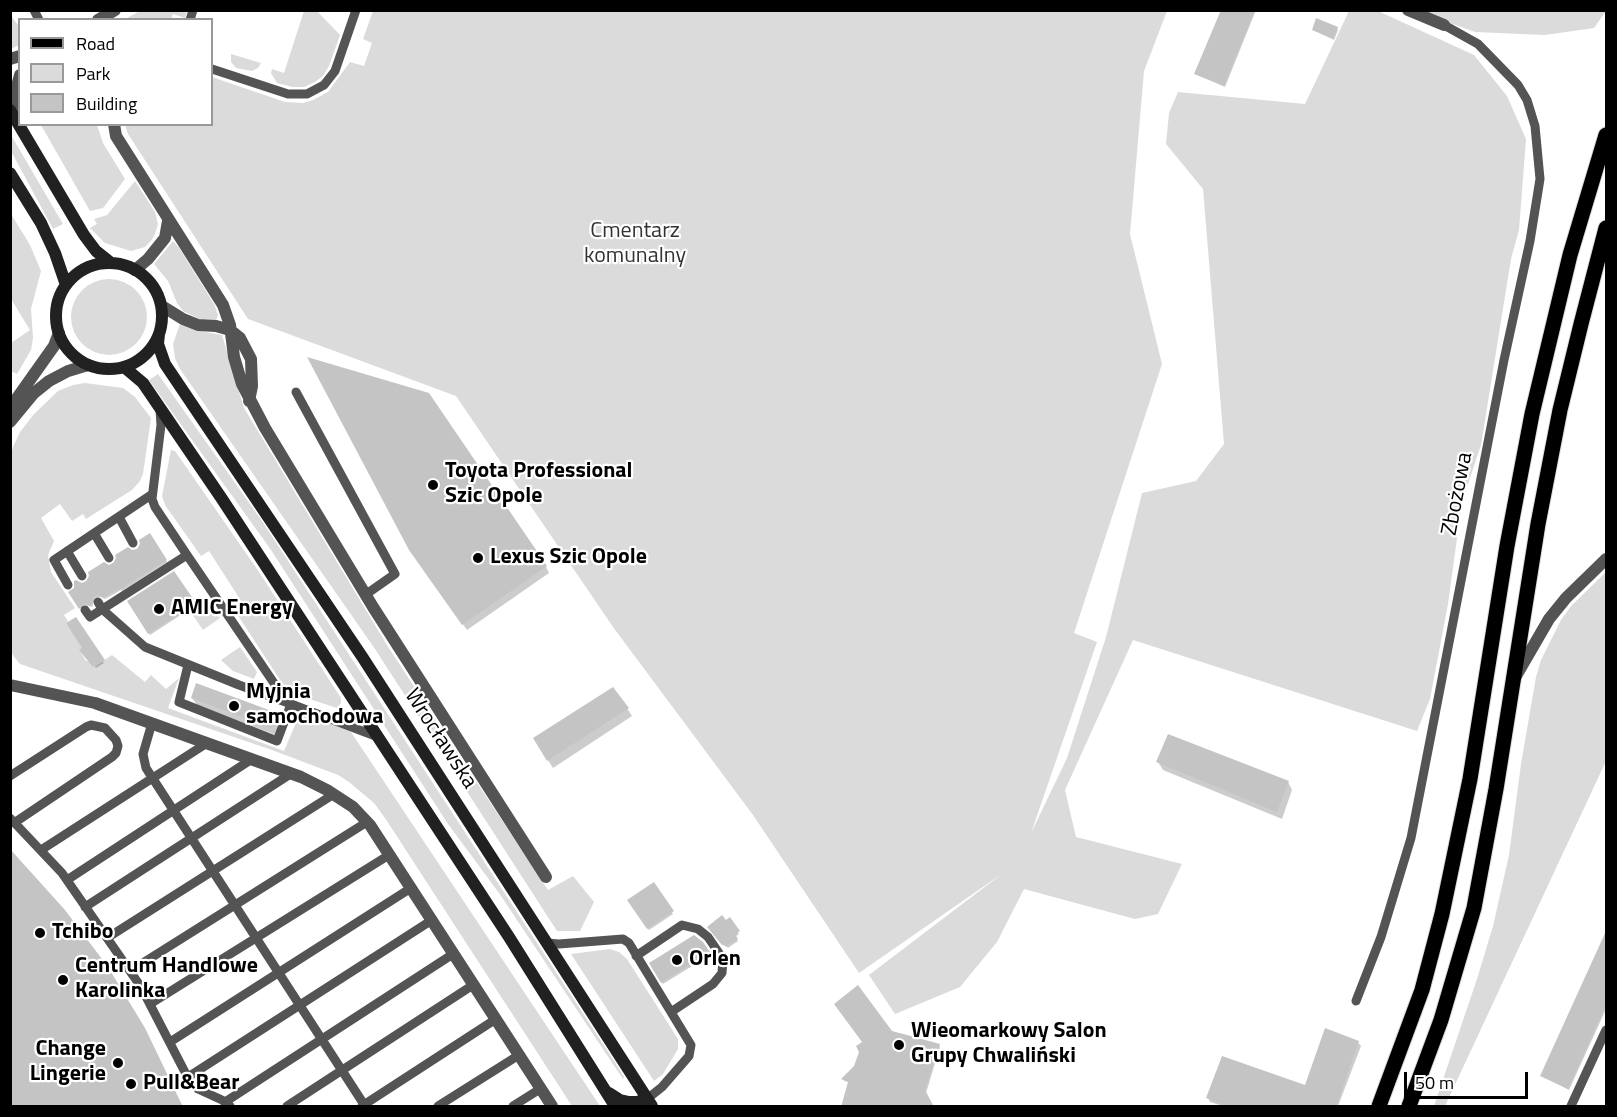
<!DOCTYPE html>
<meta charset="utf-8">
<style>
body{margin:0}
#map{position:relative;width:1617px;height:1117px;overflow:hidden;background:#fff;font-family:"Titillium Web",sans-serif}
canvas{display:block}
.frame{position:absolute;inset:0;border:12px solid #000;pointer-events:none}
.legend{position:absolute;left:18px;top:18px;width:195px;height:108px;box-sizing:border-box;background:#fff;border:2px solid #999;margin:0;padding:8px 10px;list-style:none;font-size:18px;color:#000}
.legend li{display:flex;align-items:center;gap:12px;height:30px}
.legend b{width:30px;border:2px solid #999}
.scale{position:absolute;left:1404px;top:1072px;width:124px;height:27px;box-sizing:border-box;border:3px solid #000;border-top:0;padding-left:8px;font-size:18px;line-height:21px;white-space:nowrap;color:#000;-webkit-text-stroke:4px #fff;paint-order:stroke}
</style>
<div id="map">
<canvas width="1617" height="1117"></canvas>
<div class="frame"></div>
<ul class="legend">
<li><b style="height:8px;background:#000"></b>Road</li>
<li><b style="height:16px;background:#dbdbdb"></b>Park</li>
<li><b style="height:16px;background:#c4c4c4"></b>Building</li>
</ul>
<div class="scale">50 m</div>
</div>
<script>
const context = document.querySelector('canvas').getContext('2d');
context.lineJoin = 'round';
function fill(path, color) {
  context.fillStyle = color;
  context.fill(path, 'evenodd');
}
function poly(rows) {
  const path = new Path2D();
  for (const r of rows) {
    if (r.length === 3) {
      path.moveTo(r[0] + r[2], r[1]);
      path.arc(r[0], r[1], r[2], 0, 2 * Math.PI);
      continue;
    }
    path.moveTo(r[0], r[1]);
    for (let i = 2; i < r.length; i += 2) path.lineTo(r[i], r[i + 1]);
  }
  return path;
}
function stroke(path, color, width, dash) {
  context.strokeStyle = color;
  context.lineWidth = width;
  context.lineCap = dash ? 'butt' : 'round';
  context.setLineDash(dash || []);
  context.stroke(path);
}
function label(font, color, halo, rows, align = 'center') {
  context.font = font + ' "Titillium Web",sans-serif';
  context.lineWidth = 4.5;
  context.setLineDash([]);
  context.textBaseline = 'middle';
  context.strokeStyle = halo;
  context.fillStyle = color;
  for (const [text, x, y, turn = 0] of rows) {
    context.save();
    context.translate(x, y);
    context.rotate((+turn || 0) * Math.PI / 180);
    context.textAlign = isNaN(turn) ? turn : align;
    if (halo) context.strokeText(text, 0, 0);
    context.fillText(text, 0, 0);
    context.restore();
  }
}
const green = poly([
 [142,10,187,10,187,11,185,18,173,14,171,19,125,19],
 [304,11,317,11,340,35,329,66,323,76,315,82,304,87,293,87,277,83,271,73,272,69,284,73],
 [373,11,1167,11,1144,71,1130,234,1162,364,1074,633,1097,642,1031,833,1067,758,1106,637,1142,493,1196,481,1224,444,1203,189,1166,144,1169,113,1178,92,1305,104,1349,11,1378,11,1474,55,1507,96,1526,139,1519,230,1511,259,1481,445,1462,502,1448,604,1430,699,1417,731,1133,640,1065,790,1076,837,1182,864,1158,914,1135,919,1024,889,997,942,960,987,895,1014,869,975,1003,873,859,973,753,815,613,627,456,396,248,319,128,134,125,125,212,124,212,77,285,102,303,103,313,100,328,92,350,62,364,66,372,43,363,39],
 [1417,11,1606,11,1594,28,1545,35,1475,32],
 [10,14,20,28,19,45,11,49],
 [231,54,261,63,258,68,252,71,236,68,231,62],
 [41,125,97,125,103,143,125,179,103,208,90,211],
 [10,135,11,135,63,224,53,229,11,151],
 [135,181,155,212,158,224,155,234,151,241,145,247,131,251,105,243,90,228,97,224,94,219,107,215],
 [11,214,30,245,41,271,31,309,33,338,31,350,17,374,11,371,11,343,30,330,11,299],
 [173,241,179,248,214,304,218,315,216,320,200,319,183,311,177,303,168,281,154,264],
 [109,317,38],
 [180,324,194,330,222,335,244,408,387,645,458,754,548,890,573,876,594,902,580,931,557,931,375,649,180,369,175,358,173,344],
 [158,374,262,521,618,1067,624,1077,623,1079,499,893,448,824,271,550,149,380],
 [85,383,123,388,135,397,151,418,143,474,140,481,132,490,86,519,83,514,72,521,60,504,41,518,54,541,48,555,51,572,75,608,64,615,68,621,66,623,84,647,80,651,86,661,89,660,94,667,112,655,145,682,151,675,166,689,179,678,168,708,284,751,296,723,302,716,314,716,351,732,600,1106,572,1106,385,818,374,803,349,782,338,775,272,750,20,664,15,658,11,652,10,459,13,447,20,432,34,414,58,391,73,385],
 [171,450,175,451,257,569,341,698,341,703,337,708,297,695,286,689,237,614,245,607,209,551,201,556,165,505,162,496],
 [1606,572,1606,761,1445,1106,1434,1106,1477,979,1493,926,1509,855,1521,764,1536,677,1541,660,1561,620,1571,606],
 [210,603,220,618,203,630,192,614],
 [240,647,257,672,254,679,233,671,221,660],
 [610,949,619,952,627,959,678,1039,678,1049,663,1074,654,1081,571,954]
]);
const shadow = poly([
 [1223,10,1256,10,1225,87,1196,74],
 [1337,28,1338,30,1334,40,1314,30],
 [149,535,167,562,122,591,121,590,105,599,101,597,95,598,92,607,85,605,81,609,71,594,108,566,132,551,138,550],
 [414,556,546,567,549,573,467,630],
 [174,573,196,605,150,635,129,602],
 [76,619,104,663,96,668,82,653,84,649],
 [192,698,276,715,281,722,276,735,197,705],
 [627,708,632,716,553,768,539,746],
 [1158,762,1288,782,1292,790,1282,819,1163,770],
 [654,884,673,914,649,930,629,900],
 [730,919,739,934,735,937,738,941,728,948,726,945,724,946,710,929],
 [1606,935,1606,1009,1569,1090,1542,1076],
 [702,943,710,955,663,984,651,964],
 [891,1032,939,1045,940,1047,926,1093,850,1083,843,1080],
 [1358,1042,1361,1046,1338,1106,1223,1106,1210,1102,1208,1098,1306,1087]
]);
const building = poly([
 [1221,10,1255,10,1224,86,1194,74],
 [1316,18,1338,27,1333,39,1312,30],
 [307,357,429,393,547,566,462,625,409,550],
 [150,533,167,560,119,590,118,589,103,598,99,595,94,596,91,606,84,603,79,609,68,592,74,588,74,581,76,580,82,583,86,581,89,576,88,572,104,562,109,565,113,563,116,558,115,555,128,547,132,550,137,549,140,544,139,540],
 [174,571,196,603,148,634,127,601],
 [76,617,105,660,93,667,79,650,82,648,66,623],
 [196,683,277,713,272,728,191,698],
 [613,687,629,708,547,761,533,738],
 [1168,734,1289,781,1277,812,1156,762],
 [10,849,65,910,108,967,145,1028,183,1107,10,1107],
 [654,882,674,911,647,929,627,900],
 [722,915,726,920,730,917,740,931,735,934,738,939,726,947,724,944,722,945,707,927],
 [1606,931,1606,1005,1568,1089,1540,1076],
 [694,935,703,942,710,952,661,983,649,963],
 [858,985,892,1031,940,1044,925,1090,934,1107,841,1107,848,1082,841,1079,854,1066,859,1052,856,1046,862,1042,834,1004],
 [1325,1028,1359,1041,1336,1107,1229,1107,1206,1098,1222,1056,1305,1085]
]);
const lane = poly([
 [34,10,39,20],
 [190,20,193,10],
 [212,69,288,94,307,94,324,85,335,71,356,10],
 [296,392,395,574,365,595],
 [160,410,161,425,152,499,155,507,187,555,278,689,291,704,378,737],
 [119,517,133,543],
 [94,533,109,558],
 [67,551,82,576],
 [68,585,54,560,151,495],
 [98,602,102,609,145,647,239,685,291,704,277,741,179,702,188,665],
 [85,610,90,617,187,555],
 [152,723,143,754,146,768,365,1106],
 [10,776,86,727,91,725,105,728,116,740,118,746,116,753,112,757,14,823],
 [10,818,62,873,141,987,189,1080,198,1089,222,1100,230,1106],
 [41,850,207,743],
 [67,880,252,759],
 [85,907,292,773],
 [107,938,334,794],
 [547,943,559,944,623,939,629,943,691,1045,689,1056,662,1087,647,1099],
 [636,956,682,925,698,929,708,937,723,959,722,973,713,984,671,1012],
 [130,971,367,822],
 [1356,1001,1381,937,1411,838,1504,360,1530,241,1540,179,1535,126,1527,100,1518,85,1478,44,1444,25],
 [150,1004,389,855],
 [170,1042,411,888],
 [188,1077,432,920],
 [225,1102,453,954],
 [287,1106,473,985],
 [362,1106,496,1019],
 [438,1106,519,1055],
 [513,1106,540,1089],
 [1571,1106,1606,1030]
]);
const street = poly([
 [1408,10,1444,25],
 [98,20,115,10],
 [10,59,20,56],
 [16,119,16,90,20,75],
 [114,124,116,136,223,305,230,325,234,357,242,384,265,428,373,607,546,877],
 [135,270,148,259,165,238,168,221],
 [162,306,183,319,198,325,216,326,230,330,240,338,251,359,252,386,249,401],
 [10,408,54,346,59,333],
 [10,422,34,393,49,381,68,371,88,365],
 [1516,676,1549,619,1566,598,1606,559],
 [10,685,95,703,301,777,327,790,353,807,370,825,552,1106]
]);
const secondary = poly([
 [10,110,84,235,96,251,111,263],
 [10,173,41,223,55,253,66,285],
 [109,316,53],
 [159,334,158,344,165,364,363,658,652,1106],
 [124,367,143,383,222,499,509,937,615,1106],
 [609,1093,620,1100,629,1102,637,1102,647,1099]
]);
const primary = poly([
 [1379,1106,1422,990,1442,914,1470,779,1507,546,1532,414,1570,255,1606,135],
 [1409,1106,1441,1020,1474,908,1496,789,1538,524,1560,410,1581,324,1606,228]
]);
const markers = [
 [433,485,6,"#000"],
 [478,558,6,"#000"],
 [159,609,6,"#000"],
 [234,706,6,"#000"],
 [40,933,6,"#000"],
 [677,960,6,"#000"],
 [63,980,6,"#000"],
 [899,1045,6,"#000"],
 [118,1063,6,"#000"],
 [131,1084,6,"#000"]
];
const parkNames = [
 ["Cmentarz",635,232],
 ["komunalny",635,257]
];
const poiNames = [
 ["Toyota Professional",445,472],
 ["Szic Opole",445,497],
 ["Lexus Szic Opole",490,558],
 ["AMIC Energy",171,609],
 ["Myjnia",246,693],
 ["samochodowa",246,718],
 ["Tchibo",52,933],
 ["Orlen",689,960],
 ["Centrum Handlowe",75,967],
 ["Karolinka",75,992],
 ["Wieomarkowy Salon",911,1032],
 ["Grupy Chwaliński",911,1057],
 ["Change",106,1050,"right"],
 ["Lingerie",106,1075,"right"],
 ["Pull&Bear",143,1084]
];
const streetNames = [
 ["Zbożowa",1458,494,-79],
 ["Wrocławska",440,739,57]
];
fill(green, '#dbdbdb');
fill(shadow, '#0003');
fill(building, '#c4c4c4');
stroke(primary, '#dbdbdb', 17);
stroke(lane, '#545454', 9);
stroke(street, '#545454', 12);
stroke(secondary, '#212121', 12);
stroke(primary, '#000', 15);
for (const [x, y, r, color] of markers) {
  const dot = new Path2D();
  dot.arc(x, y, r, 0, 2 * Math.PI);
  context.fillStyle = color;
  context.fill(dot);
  stroke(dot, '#fff', 2);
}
label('22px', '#323232', '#fff', parkNames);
label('bold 22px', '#000', '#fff', poiNames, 'left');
label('22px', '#000', '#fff', streetNames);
</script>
